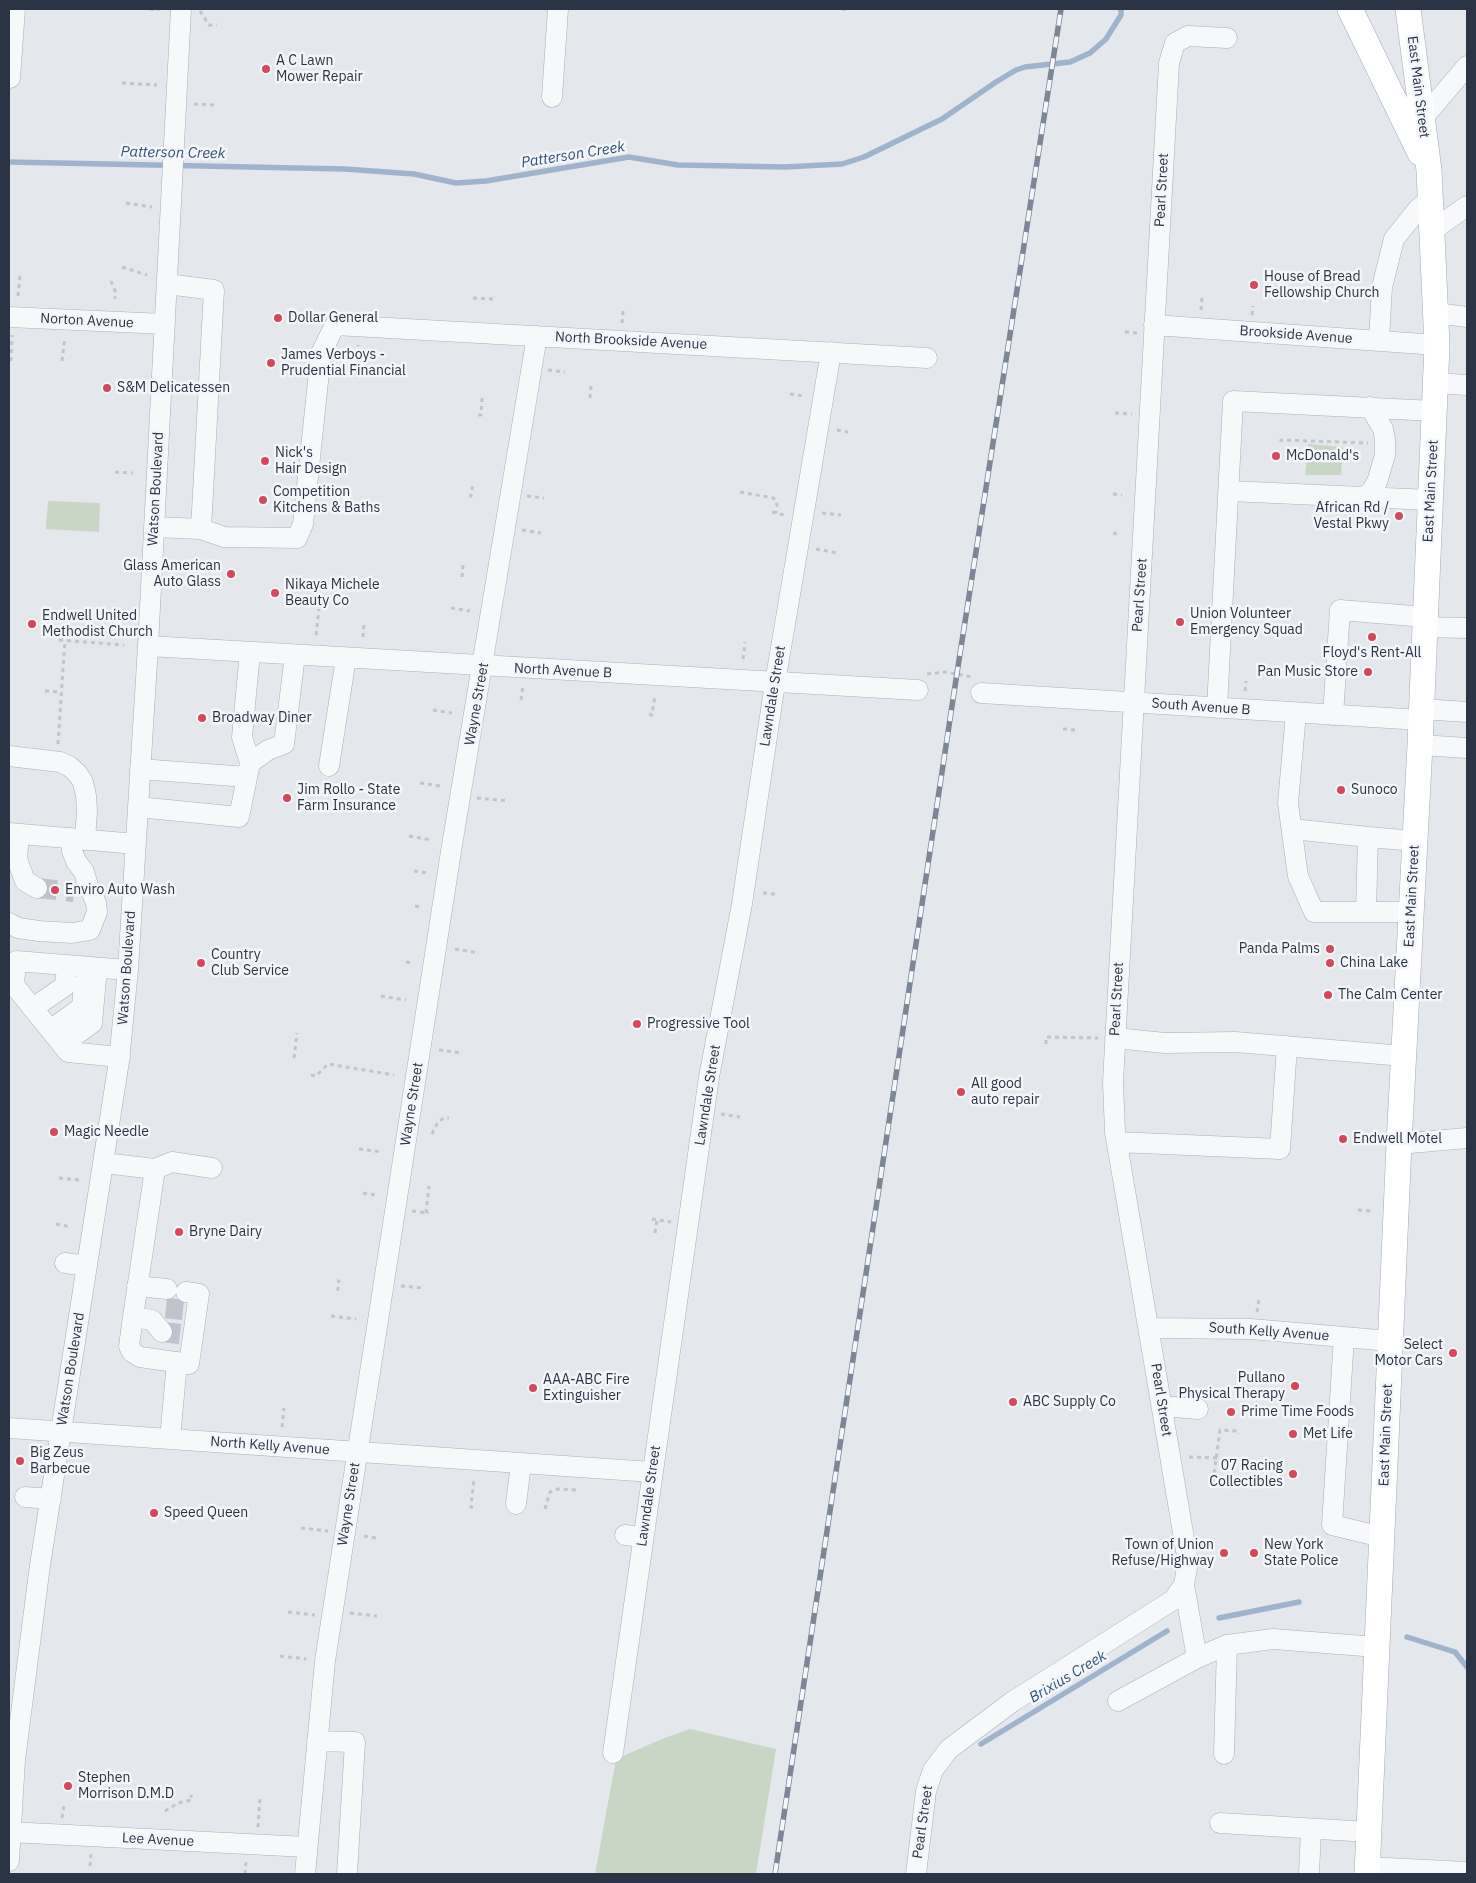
<!DOCTYPE html>
<style>
body{margin:0}
#map{position:relative;width:1476px;height:1883px;overflow:hidden;background:#e4e7ec;font-family:"IBM Plex Sans",sans-serif}
canvas{display:block}
.frame{position:absolute;inset:0;border:10px solid #2b3445;pointer-events:none}
</style>
<div id="map">
<canvas width="1476" height="1883"></canvas>
<div class="frame"></div>
</div>
<script>
const context = document.querySelector('canvas').getContext('2d');
context.lineJoin = 'round';
function fill(path, color) {
  context.fillStyle = color;
  context.fill(path, 'evenodd');
}
function poly(rows) {
  const path = new Path2D();
  for (const r of rows) {
    path.moveTo(r[0], r[1]);
    for (let i = 2; i < r.length; i += 2) path.lineTo(r[i], r[i + 1]);
  }
  return path;
}
function stroke(path, color, width, dash) {
  context.strokeStyle = color;
  context.lineWidth = width;
  context.lineCap = dash ? 'butt' : 'round';
  context.setLineDash(dash || []);
  context.stroke(path);
}
function label(font, color, halo, rows, align = 'center') {
  context.font = font + ' "IBM Plex Sans",sans-serif';
  context.lineWidth = 5;
  context.setLineDash([]);
  context.textBaseline = 'middle';
  context.strokeStyle = halo;
  context.fillStyle = color;
  for (const [text, x, y, turn = 0] of rows) {
    context.save();
    context.translate(x, y);
    context.rotate((+turn || 0) * Math.PI / 180);
    context.textAlign = isNaN(turn) ? turn : align;
    if (halo) context.strokeText(text, 0, 0);
    context.fillText(text, 0, 0);
    context.restore();
  }
}
const green = poly([
 [1308,444,1343,447,1341,475,1305,475],
 [48,501,100,503,99,532,46,529],
 [690,1729,776,1749,756,1874,595,1874,616,1759,662,1739]
]);
const stream = poly([
 [9,162,345,169,414,174,456,183,486,181,629,157,678,165,785,167,842,164,864,157,942,119,996,82,1016,70,1025,67,1070,62,1090,53,1106,39,1121,15,1121,9],
 [1219,1618,1299,1602],
 [1407,1637,1455,1652,1467,1667],
 [981,1744,1167,1631]
]);
const minorTunnel = poly([
 [37,888,74,892],
 [166,1308,183,1310],
 [162,1332,180,1334]
]);
const path = poly([
 [150,9,159,10],
 [200,11,209,25,217,25],
 [844,11,844,9],
 [122,83,157,85],
 [194,104,216,105],
 [126,203,152,207],
 [122,267,147,275],
 [111,281,115,291,115,299],
 [18,296,20,275],
 [473,298,494,299,495,296],
 [1201,310,1202,298],
 [1252,315,1253,306],
 [622,323,623,311],
 [1125,332,1137,333],
 [357,354,358,345],
 [11,361,12,335],
 [62,361,65,337],
 [548,370,565,372],
 [790,394,804,396],
 [590,398,591,386],
 [1115,413,1132,414],
 [478,415,481,415,482,398],
 [837,430,848,432],
 [1281,442,1281,440,1368,443],
 [115,472,133,473],
 [740,492,773,498,776,500,777,505,776,513],
 [1113,494,1122,495],
 [469,496,471,496,473,482],
 [527,496,544,498],
 [772,512,784,515],
 [822,513,841,515],
 [522,530,541,533],
 [1113,533,1119,534],
 [816,549,837,553],
 [462,577,463,565],
 [451,608,470,611],
 [316,635,319,609],
 [363,637,364,623],
 [59,640,124,645],
 [743,659,745,642],
 [927,674,946,672,972,677],
 [45,691,61,692],
 [1245,691,1246,681],
 [521,700,523,686],
 [433,710,452,713],
 [649,714,652,715,655,695],
 [1063,729,1075,730,1075,733],
 [58,744,65,640],
 [420,783,440,786],
 [477,798,509,801],
 [409,836,432,840],
 [414,871,427,873],
 [763,893,775,894],
 [415,906,421,907],
 [455,949,479,953],
 [406,962,413,963],
 [381,996,406,1000],
 [1046,1044,1046,1037,1098,1038],
 [439,1050,463,1053],
 [294,1058,297,1033],
 [311,1075,316,1076,328,1064,394,1075],
 [721,1114,740,1117],
 [432,1134,438,1122,444,1118,449,1118],
 [359,1149,382,1152],
 [59,1178,79,1180],
 [363,1193,375,1195],
 [1358,1210,1371,1211],
 [412,1211,429,1213],
 [426,1213,429,1186],
 [652,1219,671,1222],
 [56,1224,71,1227],
 [655,1233,657,1220],
 [337,1281,339,1281,337,1295],
 [401,1286,423,1288],
 [1257,1312,1259,1300],
 [331,1316,356,1319],
 [282,1427,284,1408],
 [1189,1457,1219,1458],
 [1213,1481,1220,1430,1238,1431,1238,1434],
 [473,1508,471,1507,474,1478],
 [545,1509,550,1492,558,1489,577,1490],
 [301,1528,328,1531],
 [364,1536,376,1538],
 [288,1612,315,1615],
 [350,1613,377,1616],
 [280,1656,306,1659],
 [165,1811,178,1803,192,1800,191,1795],
 [62,1818,64,1806],
 [258,1827,260,1797],
 [90,1866,91,1854],
 [245,1874,246,1862]
]);
const minor = poly([
 [10,78,15,9],
 [552,97,558,9],
 [1423,118,1467,66],
 [1433,230,1467,206],
 [1436,313,1467,317],
 [9,317,165,324],
 [1154,325,1437,345],
 [1379,341,1382,287,1394,239,1418,209,1431,199],
 [1435,383,1467,385],
 [1229,491,1430,500],
 [1364,497,1371,492,1377,482,1385,455,1385,440,1383,429,1370,407],
 [154,527,201,529,214,290,167,284],
 [201,529,224,537,297,538,303,524,321,353,335,325,927,358],
 [1424,627,1467,628],
 [148,646,918,690],
 [250,652,242,737,250,763],
 [981,693,1421,720],
 [1217,708,1233,401,1434,411],
 [1421,709,1467,712],
 [1296,713,1288,803,1298,876,1314,912,1411,912],
 [1333,715,1340,610,1425,617],
 [1420,745,1467,748],
 [9,756,60,762,69,766,77,773,83,782,86,796,87,811,85,840],
 [329,766,346,658],
 [140,769,247,777],
 [138,807,239,817,250,763,268,750,284,744,295,655],
 [1292,829,1368,837,1366,911],
 [9,833,136,844],
 [19,834,17,859,25,881,37,888],
 [1368,837,1415,841],
 [9,923,18,928,39,931,72,933,90,930,97,912,96,903,92,893,89,889,84,872,76,861,72,851,71,838],
 [33,1008,65,986,67,966],
 [50,1030,82,1007,84,983],
 [1115,1038,1165,1043,1235,1042,1404,1056],
 [62,1045,92,1023,97,968],
 [120,1057,68,1052,14,985,16,961,128,970],
 [1117,1142,1280,1149,1287,1046],
 [1399,1144,1467,1138],
 [104,1163,155,1169,172,1162,212,1168],
 [155,1169,133,1317,129,1346,132,1352,140,1357,189,1364,199,1294,186,1292],
 [65,1263,87,1266],
 [137,1286,167,1289],
 [133,1317,152,1320,162,1332],
 [1149,1328,1251,1329,1390,1341],
 [1344,1337,1332,1525,1382,1537],
 [1162,1406,1198,1409],
 [9,1428,652,1472],
 [170,1439,177,1362],
 [25,1497,51,1499],
 [516,1504,521,1464],
 [625,1535,643,1537],
 [1184,1585,1197,1658],
 [1118,1701,1197,1658,1227,1645,1273,1639,1377,1647],
 [317,1741,355,1742,347,1874],
 [613,1753,709,1077,742,904,775,683,831,352],
 [1224,1754,1227,1645],
 [1220,1823,1369,1832],
 [9,1832,307,1847],
 [9,1861,15,1760,40,1565,119,1061,128,970,148,646,181,9],
 [1367,1867,1467,1872],
 [305,1874,325,1661,452,845,537,336],
 [916,1874,926,1791,933,1770,949,1749,1012,1702,1173,1600,1184,1585,1188,1562,1115,1132,1113,1082,1169,63,1175,43,1188,36,1227,38],
 [1309,1874,1311,1829]
]);
const major = poly([
 [1350,9,1420,153],
 [1367,1874,1399,1144,1420,745,1437,345,1429,170,1408,9]
]);
const rail = poly([
 [775,1874,957,673,1061,9]
]);
const markers = [
 [266,69,5,"#d1495b"],
 [1254,285,5,"#d1495b"],
 [278,318,5,"#d1495b"],
 [271,363,5,"#d1495b"],
 [107,388,5,"#d1495b"],
 [1276,456,5,"#d1495b"],
 [265,461,5,"#d1495b"],
 [263,500,5,"#d1495b"],
 [1399,516,5,"#d1495b"],
 [231,574,5,"#d1495b"],
 [275,593,5,"#d1495b"],
 [1180,622,5,"#d1495b"],
 [32,624,5,"#d1495b"],
 [1372,637,5,"#d1495b"],
 [1368,672,5,"#d1495b"],
 [202,718,5,"#d1495b"],
 [1341,790,5,"#d1495b"],
 [287,798,5,"#d1495b"],
 [55,890,5,"#d1495b"],
 [1330,949,5,"#d1495b"],
 [201,963,5,"#d1495b"],
 [1330,963,5,"#d1495b"],
 [1328,995,5,"#d1495b"],
 [637,1024,5,"#d1495b"],
 [961,1092,5,"#d1495b"],
 [54,1132,5,"#d1495b"],
 [1343,1139,5,"#d1495b"],
 [179,1232,5,"#d1495b"],
 [1453,1353,5,"#d1495b"],
 [1295,1386,5,"#d1495b"],
 [533,1388,5,"#d1495b"],
 [1013,1402,5,"#d1495b"],
 [1231,1412,5,"#d1495b"],
 [1293,1434,5,"#d1495b"],
 [20,1461,5,"#d1495b"],
 [1293,1474,5,"#d1495b"],
 [154,1513,5,"#d1495b"],
 [1224,1553,5,"#d1495b"],
 [1254,1553,5,"#d1495b"],
 [68,1786,5,"#d1495b"]
];
const poiNames = [
 ["A C Lawn",276,61],
 ["Mower Repair",276,77],
 ["House of Bread",1264,277],
 ["Fellowship Church",1264,293],
 ["Dollar General",288,318],
 ["James Verboys -",281,355],
 ["Prudential Financial",281,371],
 ["S&M Delicatessen",117,388],
 ["Nick's",275,453],
 ["Hair Design",275,469],
 ["McDonald's",1286,456],
 ["Competition",273,492],
 ["Kitchens & Baths",273,508],
 ["African Rd /",1389,508,"right"],
 ["Vestal Pkwy",1389,524,"right"],
 ["Glass American",221,566,"right"],
 ["Auto Glass",221,582,"right"],
 ["Nikaya Michele",285,585],
 ["Beauty Co",285,601],
 ["Union Volunteer",1190,614],
 ["Emergency Squad",1190,630],
 ["Endwell United",42,616],
 ["Methodist Church",42,632],
 ["Floyd's Rent-All",1372,653,"center"],
 ["Pan Music Store",1358,672,"right"],
 ["Broadway Diner",212,718],
 ["Jim Rollo - State",297,790],
 ["Farm Insurance",297,806],
 ["Sunoco",1351,790],
 ["Enviro Auto Wash",65,890],
 ["Panda Palms",1320,949,"right"],
 ["Country",211,955],
 ["Club Service",211,971],
 ["China Lake",1340,963],
 ["The Calm Center",1338,995],
 ["Progressive Tool",647,1024],
 ["All good",971,1084],
 ["auto repair",971,1100],
 ["Magic Needle",64,1132],
 ["Endwell Motel",1353,1139],
 ["Bryne Dairy",189,1232],
 ["Select",1443,1345,"right"],
 ["Motor Cars",1443,1361,"right"],
 ["Pullano",1285,1378,"right"],
 ["Physical Therapy",1285,1394,"right"],
 ["AAA-ABC Fire",543,1380],
 ["Extinguisher",543,1396],
 ["ABC Supply Co",1023,1402],
 ["Prime Time Foods",1241,1412],
 ["Met Life",1303,1434],
 ["Big Zeus",30,1453],
 ["Barbecue",30,1469],
 ["07 Racing",1283,1466,"right"],
 ["Collectibles",1283,1482,"right"],
 ["Speed Queen",164,1513],
 ["Town of Union",1214,1545,"right"],
 ["Refuse/Highway",1214,1561,"right"],
 ["New York",1264,1545],
 ["State Police",1264,1561],
 ["Stephen",78,1778],
 ["Morrison D.M.D",78,1794]
];
const streetNames = [
 ["East Main Street",1418,87,83],
 ["Pearl Street",1162,190,-87],
 ["Norton Avenue",87,321,3],
 ["Brookside Avenue",1296,335,4],
 ["North Brookside Avenue",631,341,3],
 ["Watson Boulevard",156,489,-87],
 ["East Main Street",1431,491,-87],
 ["Pearl Street",1140,595,-86],
 ["North Avenue B",563,671,3],
 ["Lawndale Street",773,696,-81],
 ["Wayne Street",477,704,-80],
 ["South Avenue B",1201,707,4],
 ["East Main Street",1412,896,-87],
 ["Watson Boulevard",127,968,-86],
 ["Pearl Street",1117,999,-87],
 ["Lawndale Street",708,1095,-81],
 ["Wayne Street",412,1104,-81],
 ["South Kelly Avenue",1269,1332,4],
 ["Watson Boulevard",71,1369,-81],
 ["Pearl Street",1161,1400,81],
 ["East Main Street",1386,1435,-88],
 ["North Kelly Avenue",270,1446,4],
 ["Lawndale Street",649,1496,-82],
 ["Wayne Street",349,1504,-81],
 ["Pearl Street",923,1822,-82],
 ["Lee Avenue",158,1840,3]
];
const waterNames = [
 ["Patterson Creek",173,153,1],
 ["Patterson Creek",573,155,-9],
 ["Brixius Creek",1068,1677,-31]
];
fill(green, '#c9d6c5');
stroke(stream, '#9fb4cc', 5.5);
stroke(minorTunnel, '#bfc3cb', 20, [20, 10]);
stroke(minor, '#a9aeb7', 21);
stroke(major, '#a3abb8', 26);
stroke(path, '#c2c5cb', 3, [4, 4]);
stroke(minor, '#f7f8fa', 20);
stroke(major, '#fff', 25);
stroke(rail, '#7d8696', 5.5);
stroke(rail, '#f4f6f9', 4, [11]);
for (const [x, y, r, color] of markers) {
  const dot = new Path2D();
  dot.arc(x, y, r, 0, 2 * Math.PI);
  context.fillStyle = color;
  context.fill(dot);
  stroke(dot, '#f4f6f9', 2);
}
label('14px', '#2b3445', '#f4f6f9', poiNames, 'left');
label('14px', '#2b3445', '#f4f6f9', streetNames);
label('italic 15px', '#34527a', '#f4f6f9', waterNames);
</script>
